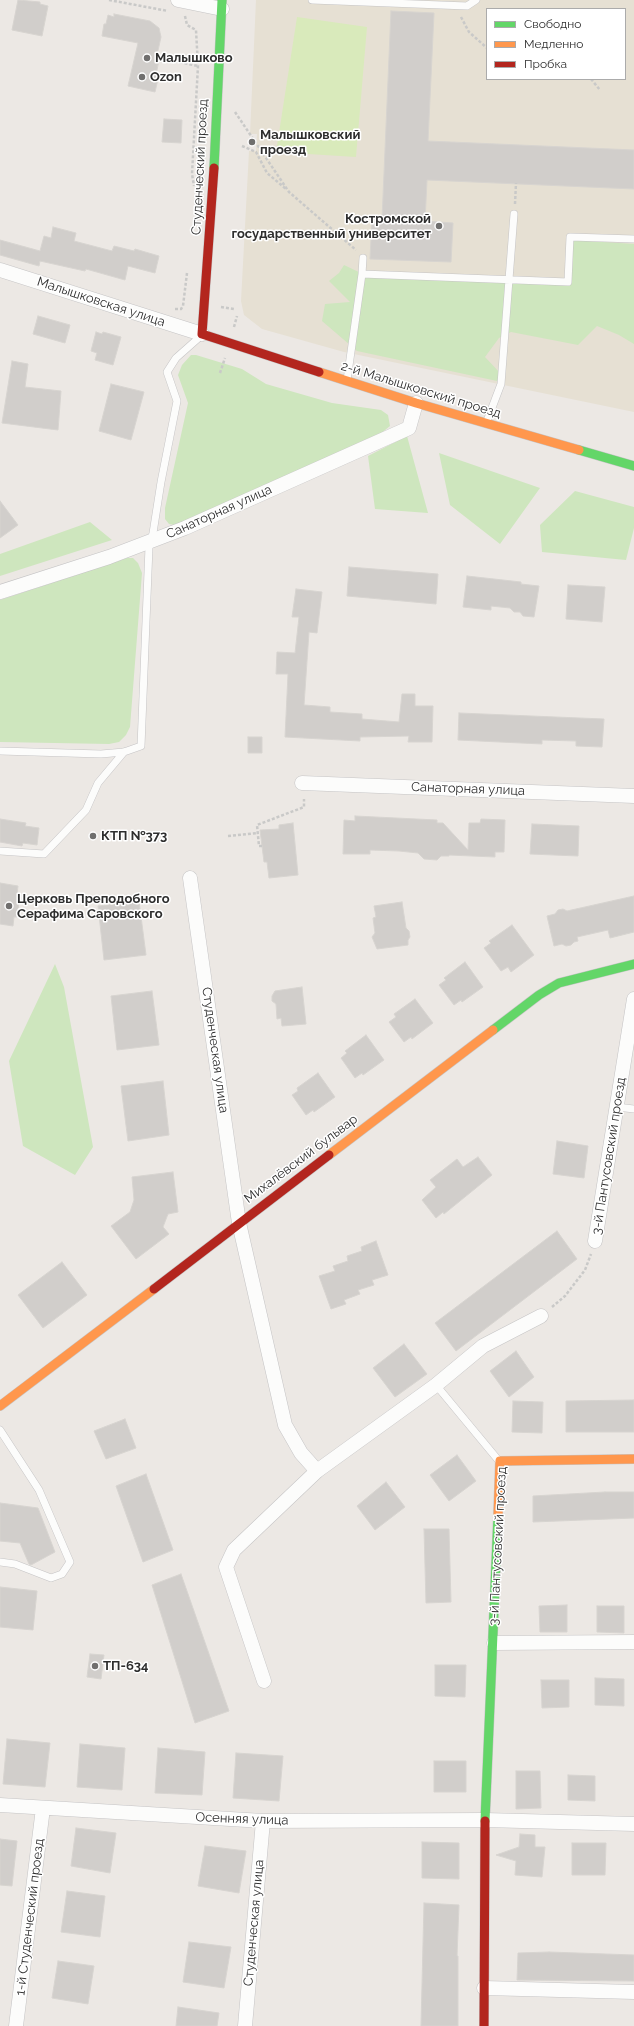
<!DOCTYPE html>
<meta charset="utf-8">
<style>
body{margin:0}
#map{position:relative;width:634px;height:2026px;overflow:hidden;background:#ece8e4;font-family:Raleway,sans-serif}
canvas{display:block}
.legend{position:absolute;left:486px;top:8px;width:140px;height:72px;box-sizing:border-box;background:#fff;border:1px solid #ababab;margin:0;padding:5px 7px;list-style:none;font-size:12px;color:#2e2e2e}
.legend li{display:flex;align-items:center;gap:8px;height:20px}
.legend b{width:20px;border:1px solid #ababab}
</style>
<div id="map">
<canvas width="634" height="2026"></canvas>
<ul class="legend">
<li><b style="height:5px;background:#63d668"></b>Свободно</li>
<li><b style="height:5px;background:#ff974d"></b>Медленно</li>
<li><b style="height:5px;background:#b3261e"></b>Пробка</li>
</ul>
</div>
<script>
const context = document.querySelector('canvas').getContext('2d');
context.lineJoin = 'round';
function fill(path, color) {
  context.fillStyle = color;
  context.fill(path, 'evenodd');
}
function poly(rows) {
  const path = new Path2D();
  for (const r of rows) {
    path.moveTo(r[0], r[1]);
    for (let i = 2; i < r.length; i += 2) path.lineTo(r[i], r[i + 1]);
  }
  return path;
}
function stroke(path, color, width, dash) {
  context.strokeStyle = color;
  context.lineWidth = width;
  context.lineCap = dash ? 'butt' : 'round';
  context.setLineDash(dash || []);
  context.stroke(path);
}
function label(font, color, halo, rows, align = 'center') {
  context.font = font + ' Raleway,sans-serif';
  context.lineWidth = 3;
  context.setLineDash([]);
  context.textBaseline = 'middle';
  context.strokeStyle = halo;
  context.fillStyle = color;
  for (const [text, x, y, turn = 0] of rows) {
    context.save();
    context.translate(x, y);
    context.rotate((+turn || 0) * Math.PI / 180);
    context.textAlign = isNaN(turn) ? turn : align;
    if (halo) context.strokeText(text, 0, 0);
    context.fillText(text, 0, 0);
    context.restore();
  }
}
const education = poly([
 [256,0,634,0,634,412,344,352,262,329,244,315,241,301,249,151,256,151,257,134,250,134],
 [487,9,625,9,625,79,487,79]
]);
const green = poly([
 [573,240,634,244,634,344,619,335,597,326,578,345,511,332,499,338,485,357,501,374,497,381,357,351,322,321,325,304,350,302,329,281,339,273,344,265,365,275,569,285],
 [191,355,196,355,242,369,266,384,332,403,381,410,388,415,390,426,379,435,182,523,174,525,169,524,165,519,165,508,188,403,178,375,182,365],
 [407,436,428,513,375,509,368,456],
 [439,453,540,488,500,544,450,505],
 [575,491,634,507,634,528,626,560,542,552,540,525],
 [90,522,112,540,0,576,0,554],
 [127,558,133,558,138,563,142,573,130,727,126,735,119,742,109,744,0,742,0,600],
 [55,964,64,987,93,1147,75,1175,23,1146,9,1061]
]);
const pitch = poly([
 [297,17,367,27,356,157,276,152]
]);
const building = poly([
 [18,0,40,2,40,4,48,6,42,36,12,30,18,0],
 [391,11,434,13,428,141,634,150,634,189,427,180,425,221,453,223,451,262,370,259,372,219,382,220,391,11],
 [114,14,150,21,159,28,161,37,157,55,160,55,156,75,159,75,155,92,128,86,138,43,102,36,104,24,106,24,108,15,114,17,114,14],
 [164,119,182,120,181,143,162,142,164,119],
 [53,227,76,233,74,241,112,251,114,246,134,251,135,249,159,256,155,273,128,266,125,280,86,269,85,271,40,261,39,266,0,255,0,240,40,251,44,236,51,238,53,227],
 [38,316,70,325,65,343,33,334,38,316],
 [96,332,102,334,103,332,121,337,113,365,95,360,97,353,91,351,96,332],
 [12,361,28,364,25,387,61,391,58,430,2,423,12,361],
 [111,384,144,392,131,440,99,431,111,384],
 [0,501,18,525,0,538,0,501],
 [349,567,438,574,436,604,347,596,349,567],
 [467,576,521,582,521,584,539,586,534,617,523,616,520,612,514,612,510,608,491,606,491,610,463,607,467,576],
 [568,585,605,587,602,622,566,619,568,585],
 [296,589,322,592,317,633,309,632,304,705,330,707,330,712,362,714,362,719,399,722,402,694,415,694,415,706,433,706,432,742,408,742,409,736,360,737,360,741,285,737,288,674,276,674,277,652,295,653,299,617,292,617,296,589],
 [459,713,604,719,602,747,576,746,576,741,542,740,542,744,458,740,459,713],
 [248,737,262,737,262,753,248,753,248,737],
 [355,816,437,820,437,823,443,823,468,850,469,823,480,823,481,819,505,820,504,852,495,852,495,857,449,855,449,856,441,856,437,860,424,859,418,853,399,851,370,850,370,854,343,854,344,820,355,821,355,816],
 [0,819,26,823,25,826,39,828,37,845,23,843,22,846,0,842,0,819],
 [293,823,298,875,269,878,267,862,264,862,260,830,279,829,279,825,293,823],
 [532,824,579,826,578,856,530,854,532,824],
 [0,883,18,886,17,895,20,895,17,917,14,917,13,926,0,924,0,883],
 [634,896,634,932,610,938,608,930,577,937,578,941,574,942,571,945,566,946,562,944,554,946,547,916,555,914,558,910,563,909,567,911,634,896],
 [139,901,146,955,104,960,98,906,139,901],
 [402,902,406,928,409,931,410,937,408,940,408,945,377,949,372,937,375,933,373,918,376,917,374,906,402,902],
 [512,925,534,955,511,972,508,967,501,971,484,948,491,943,489,941,512,925],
 [465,962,483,987,462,1002,461,1000,454,1005,439,985,446,980,444,978,465,962],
 [302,987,306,1024,282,1026,281,1018,277,1019,276,1004,272,1001,272,996,275,991,302,987],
 [152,991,159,1045,117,1050,111,996,152,991],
 [415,999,433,1023,412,1039,411,1037,404,1042,389,1022,396,1017,394,1014,415,999],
 [366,1035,384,1060,363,1075,362,1073,355,1078,341,1058,347,1053,345,1051,366,1035],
 [318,1073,335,1097,314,1112,313,1110,306,1115,292,1095,298,1091,297,1088,318,1073],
 [163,1081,169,1135,128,1141,121,1086,163,1081],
 [557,1141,588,1146,584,1178,553,1174,557,1141],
 [478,1157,492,1175,444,1214,443,1212,436,1218,422,1200,436,1187,430,1180,457,1159,463,1167,478,1157],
 [173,1172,178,1212,168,1214,163,1227,169,1234,136,1259,111,1226,130,1212,134,1200,132,1177,173,1172],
 [557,1231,577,1259,456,1351,435,1323,557,1231],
 [376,1241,388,1275,372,1280,374,1285,358,1290,360,1294,344,1300,346,1304,331,1309,319,1276,335,1271,333,1266,348,1261,347,1256,362,1251,361,1247,376,1241],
 [62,1262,87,1295,43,1328,18,1295,62,1262],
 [404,1344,427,1374,395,1397,373,1368,404,1344],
 [516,1351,534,1377,509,1397,490,1371,516,1351],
 [634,1400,634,1432,566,1432,566,1401,634,1400],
 [513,1401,543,1402,542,1433,512,1432,513,1401],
 [125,1419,136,1448,106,1459,94,1431,125,1419],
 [457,1455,476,1481,449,1501,430,1475,457,1455],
 [146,1474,173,1550,143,1562,116,1486,146,1474],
 [386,1482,405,1507,375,1530,357,1506,386,1482],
 [605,1492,634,1492,634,1518,533,1522,533,1496,605,1492],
 [0,1503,38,1508,55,1552,31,1565,29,1564,20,1543,0,1541,0,1503],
 [424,1529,449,1529,451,1602,426,1603,424,1529],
 [181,1574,229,1711,195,1723,152,1585,181,1574],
 [0,1587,37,1591,33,1630,0,1627,0,1587],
 [567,1605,567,1632,540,1632,539,1606,567,1605],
 [597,1606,624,1606,624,1633,597,1632,597,1606],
 [90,1654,104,1655,101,1679,87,1677,90,1654],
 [435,1665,466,1665,465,1697,435,1696,435,1665],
 [595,1678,624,1679,624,1706,595,1705,595,1678],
 [541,1680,569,1680,569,1707,542,1708,541,1680],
 [7,1739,50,1743,45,1787,3,1784,7,1739],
 [80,1744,125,1748,122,1790,77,1787,80,1744],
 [158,1748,205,1752,202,1795,155,1793,158,1748],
 [236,1753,283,1756,279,1801,233,1798,236,1753],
 [434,1761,466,1761,466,1792,434,1792,434,1761],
 [516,1771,540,1771,541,1808,516,1809,516,1771],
 [568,1775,595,1776,595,1801,568,1800,568,1775],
 [76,1828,116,1833,110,1873,71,1866,76,1828],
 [520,1834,535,1835,535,1847,545,1847,542,1877,515,1875,516,1861,496,1855,519,1847,520,1834],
 [0,1839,17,1841,12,1886,0,1885,0,1839],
 [422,1842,459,1843,459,1879,422,1878,422,1842],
 [572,1843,606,1843,605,1875,572,1875,572,1843],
 [205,1846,246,1851,239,1893,198,1886,205,1846],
 [67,1891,105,1896,100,1937,61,1932,67,1891],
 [424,1903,459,1905,457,1956,458,1956,458,2026,421,2026,424,1903],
 [189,1942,231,1947,224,1988,183,1982,189,1942],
 [549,1952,634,1955,634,1981,517,1980,518,1953,549,1952],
 [58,1961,94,1966,88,2004,52,1998,58,1961],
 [178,2007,219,2013,217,2026,176,2026,178,2007]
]);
const path = poly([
 [109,0,168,11],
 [185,16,187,25,196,30,198,66,192,174,194,186],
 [461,17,469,32,487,48],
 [160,58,198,66],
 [591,79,600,90],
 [235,112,289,192,356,250],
 [242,146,256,152,267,173,286,189],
 [515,204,516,183],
 [221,307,234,309],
 [175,309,181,309,183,306,187,273],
 [234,327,237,316],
 [220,373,225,358],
 [228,836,258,833],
 [262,846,259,846,257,825,304,807,304,799],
 [552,1307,565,1296,585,1270,591,1254]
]);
const lane = poly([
 [312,0,467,6,476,0],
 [363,258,362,274,568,282,570,237,634,239],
 [347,380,362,274],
 [487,421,501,384,514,214],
 [0,751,101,754,124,752,141,746,149,547,153,533,161,482,177,401,167,372,176,358,202,335],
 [0,851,44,854,86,810,98,783,124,752],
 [617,1107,634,1109],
 [436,1385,499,1461],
 [0,1430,39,1490,70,1562,62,1574,51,1578,15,1564,0,1562]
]);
const street = poly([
 [178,0,222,9],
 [0,270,202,334],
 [0,592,109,557,185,528,409,428,416,403],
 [302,783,634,796],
 [190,878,239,1223,285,1425,301,1453,317,1471],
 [595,1241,634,999],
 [494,1643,634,1642],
 [264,1681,226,1567,234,1550,317,1471,436,1385,483,1346,541,1316],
 [0,1805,263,1821,485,1820,634,1824],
 [484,1988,634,1992],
 [16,2026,43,1808],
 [245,2026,263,1821]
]);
const fast = poly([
 [214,168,222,0],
 [579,450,634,466],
 [493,1030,539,995,559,983,634,964],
 [485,1821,498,1516]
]);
const slow = poly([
 [319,372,416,403,579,450],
 [329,1155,493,1030],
 [0,1406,154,1289],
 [498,1516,500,1461,634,1459]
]);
const jam = poly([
 [214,168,202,334,319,372],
 [154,1289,329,1155],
 [484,2026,485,1821]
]);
const markers = [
 [147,58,4,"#706f6e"],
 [142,77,4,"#706f6e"],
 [252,142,4,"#706f6e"],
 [439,226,4,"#706f6e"],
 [93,836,4,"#706f6e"],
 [9,906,4,"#706f6e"],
 [95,1666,4,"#706f6e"]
];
const poiNames = [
 ["Малышково",155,58],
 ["Ozon",150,77],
 ["Малышковский",260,135],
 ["проезд",260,150],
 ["Костромской",431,219,"right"],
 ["государственный университет",431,234,"right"],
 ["КТП №373",101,836],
 ["Церковь Преподобного",17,899],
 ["Серафима Саровского",17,914],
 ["ТП-634",103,1666]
];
const streetNames = [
 ["Студенческий проезд",200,167,-87],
 ["Малышковская улица",101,302,18],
 ["2-й Малышковский проезд",421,390,17],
 ["Санаторная улица",219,512,-24],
 ["Санаторная улица",468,789,2],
 ["Студенческая улица",215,1050,82],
 ["3-й Пантусовский проезд",609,1156,-81],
 ["Михалёвский бульвар",301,1159,-37],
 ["3-й Пантусовский проезд",498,1546,-87],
 ["Осенняя улица",242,1819,2],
 ["1-й Студенческий проезд",30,1917,-83],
 ["Студенческая улица",254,1923,-85]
];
fill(education, '#e6e0d3');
fill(green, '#cee6be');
fill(pitch, '#d9eabb');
fill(building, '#d1cecb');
stroke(building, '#d7d4d0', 1);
stroke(lane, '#c5c4c5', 8);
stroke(street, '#c5c4c5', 15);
stroke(fast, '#c5c4c5', 10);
stroke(slow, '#c5c4c5', 10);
stroke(jam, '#c5c4c5', 10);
stroke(path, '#c9c9c8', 2.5, [3, 2]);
stroke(lane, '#fcfcfb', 7);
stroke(street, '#fcfcfb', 14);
stroke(fast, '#63d668', 9);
stroke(slow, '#ff974d', 9);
stroke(jam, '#b3261e', 9);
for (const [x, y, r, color] of markers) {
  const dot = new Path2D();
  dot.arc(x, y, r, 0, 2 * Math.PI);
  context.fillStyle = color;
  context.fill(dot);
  stroke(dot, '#fff', 1.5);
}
label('bold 13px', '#2e2e2e', '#fff', poiNames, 'left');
label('13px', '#2e2e2e', '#fff', streetNames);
</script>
